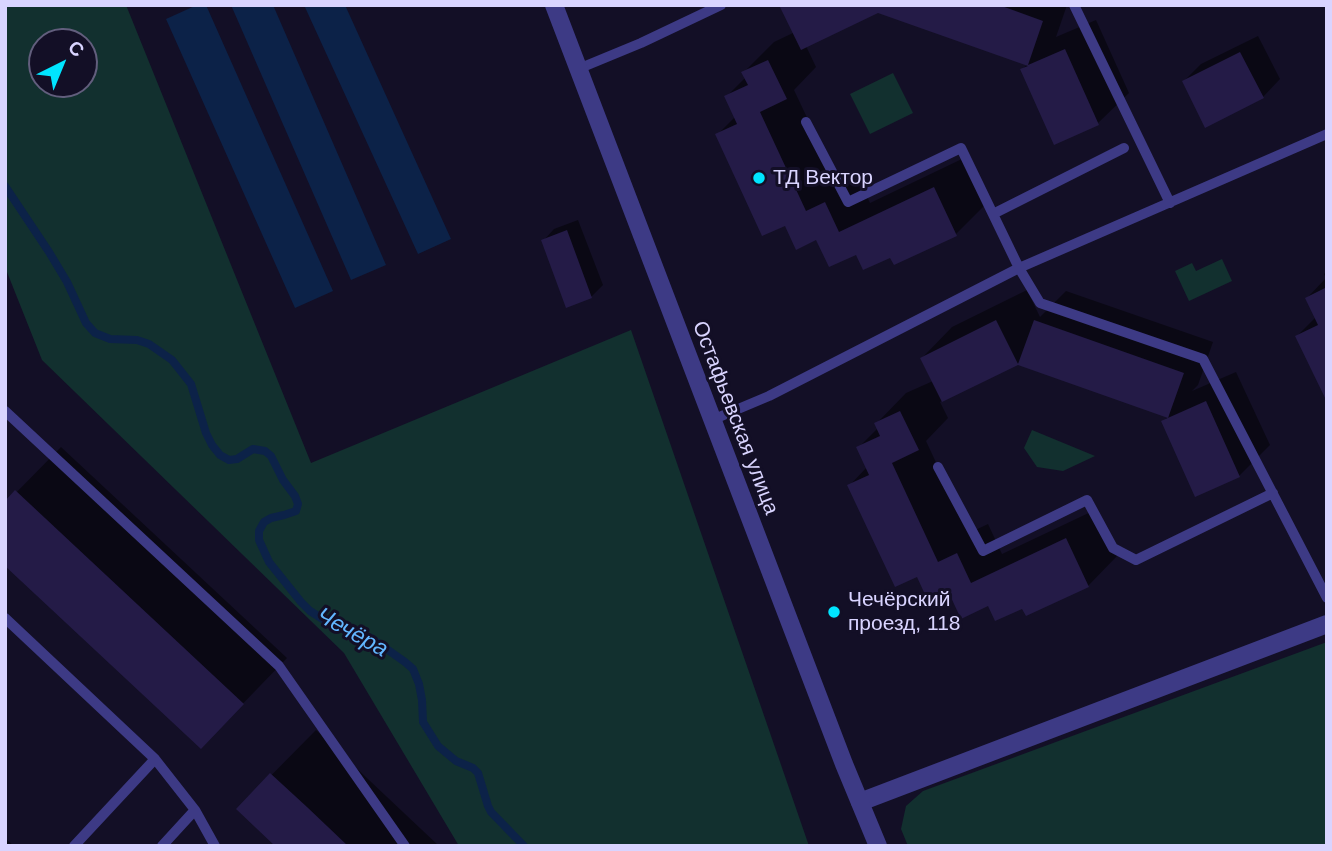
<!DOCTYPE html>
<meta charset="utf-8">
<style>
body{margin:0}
#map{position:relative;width:1332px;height:851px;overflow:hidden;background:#130f26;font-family:Arial,sans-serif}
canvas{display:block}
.frame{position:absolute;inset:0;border:7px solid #d9d4ff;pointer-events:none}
.north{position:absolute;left:28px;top:28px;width:70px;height:70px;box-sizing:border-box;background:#130f26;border:2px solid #625e7d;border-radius:50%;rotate:43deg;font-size:19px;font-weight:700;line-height:28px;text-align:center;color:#d9d4ff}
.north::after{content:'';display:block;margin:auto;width:24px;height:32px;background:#00e5ff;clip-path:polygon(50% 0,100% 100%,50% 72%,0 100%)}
</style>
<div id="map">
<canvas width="1332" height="851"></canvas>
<div class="frame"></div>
<div class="north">С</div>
</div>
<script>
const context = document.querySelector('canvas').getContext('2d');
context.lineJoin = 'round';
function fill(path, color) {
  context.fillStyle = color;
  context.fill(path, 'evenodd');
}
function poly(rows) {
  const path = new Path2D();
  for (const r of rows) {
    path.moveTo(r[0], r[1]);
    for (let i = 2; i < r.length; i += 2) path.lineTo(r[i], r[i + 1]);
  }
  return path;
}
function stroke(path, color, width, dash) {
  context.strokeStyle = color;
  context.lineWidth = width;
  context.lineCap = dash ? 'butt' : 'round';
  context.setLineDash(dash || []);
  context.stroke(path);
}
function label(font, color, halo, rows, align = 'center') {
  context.font = font + ' Arial,sans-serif';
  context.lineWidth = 6;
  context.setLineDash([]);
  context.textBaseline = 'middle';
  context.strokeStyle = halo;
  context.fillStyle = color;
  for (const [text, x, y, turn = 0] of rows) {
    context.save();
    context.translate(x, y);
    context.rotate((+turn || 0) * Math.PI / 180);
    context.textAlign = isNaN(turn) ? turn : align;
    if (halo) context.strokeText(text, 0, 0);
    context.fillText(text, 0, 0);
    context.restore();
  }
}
const green = poly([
 [5,5,126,5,311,463,631,330,809,846,459,846,344,653,42,360,5,267],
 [42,42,84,42,84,84,42,84],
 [893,73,913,113,870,134,850,94],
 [1222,259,1232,281,1189,301,1175,271,1192,263,1196,271],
 [1032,430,1095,456,1063,471,1037,467,1024,448],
 [1327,642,1327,846,908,846,901,829,906,806,923,791]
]);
const water = poly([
 [197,5,206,5,333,291,295,308,166,19],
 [231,5,273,5,386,265,351,280],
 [304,5,345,5,451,239,418,254]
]);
const shadow = poly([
 [782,5,1067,5,1056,37,1096,20,1129,93,1098,123,1022,69,1028,64,878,11,806,46,816,67,794,90,837,181,856,173,870,203,964,158,986,204,956,234,891,255,857,252,817,238,785,223,717,135,736,116,726,97,746,77,744,72,774,42,795,32],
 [1258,36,1280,79,1263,97,1184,81,1201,64],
 [578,220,603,285,592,296,567,305,543,241,554,229],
 [1327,271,1327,398,1297,336,1316,317,1307,298,1326,278,1324,274],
 [1027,290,1040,317,1066,291,1213,342,1198,385,1192,391,1236,372,1270,445,1239,476,1163,421,1169,416,1018,363,940,402,948,418,926,441,969,533,988,524,1002,554,1097,509,1118,555,1088,586,1023,606,989,604,949,589,918,574,849,486,867,467,858,448,878,428,876,424,906,393,933,381,922,358,952,327],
 [61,447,287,658,201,747,5,504],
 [316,730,439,846,277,846,238,809],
 [5,838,14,846,5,846]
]);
const stream = poly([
 [5,186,49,252,67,282,86,323,95,333,110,339,137,340,149,344,172,360,191,384,206,433,212,445,220,455,229,460,237,459,253,449,265,451,271,456,283,480,295,496,298,504,296,511,284,515,271,518,264,522,259,531,259,540,269,562,301,602,310,611,329,623,371,638,405,662,413,669,419,684,422,700,423,722,438,746,456,761,473,768,478,773,488,806,491,812,524,846]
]);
const building = poly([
 [779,5,999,5,1043,21,1028,65,1065,49,1099,125,1054,145,1020,69,1028,66,878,13,801,50],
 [1240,52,1264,98,1205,128,1182,81],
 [768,60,787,99,760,112,806,211,825,202,839,232,934,187,957,236,894,265,890,258,863,270,856,255,829,267,816,240,796,250,785,226,762,236,715,134,737,124,724,96,748,85,741,72],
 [567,230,592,298,566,308,541,240],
 [1327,287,1327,402,1295,336,1318,325,1305,298],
 [996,320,1018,364,1034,320,1184,373,1168,418,1018,365,942,402,920,358],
 [1206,401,1240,477,1195,497,1161,421],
 [900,411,919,450,892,463,938,562,957,553,971,583,1066,538,1089,587,1026,616,1022,609,995,621,988,606,961,619,948,591,928,601,917,577,895,587,847,485,869,475,856,447,880,436,874,423],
 [15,490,244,704,201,749,5,566,5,501],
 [270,773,307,807,348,846,275,846,236,809]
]);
const service = poly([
 [1074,5,1170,203],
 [578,69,641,43,721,5],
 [806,122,848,202,961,148,1019,268,1040,303,1203,359,1327,598],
 [993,214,1124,148],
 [5,411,279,666,405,846],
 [712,420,769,396,1019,268,1327,134],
 [938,467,983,551,1087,500,1113,548,1136,560,1273,493],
 [5,618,155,759,195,810,162,846],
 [195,810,215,846],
 [74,846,155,759]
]);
const minor = poly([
 [860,802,1327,624]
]);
const tertiary = poly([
 [554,5,844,764,878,846]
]);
const markers = [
 [759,178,7,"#00e5ff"],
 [834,612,7,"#00e5ff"]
];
const poiNames = [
 ["ТД Вектор",773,178],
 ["Чечёрский",848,600],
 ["проезд, 118",848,624]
];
const streetNames = [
 ["Остафьевская улица",735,418,69]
];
const waterNames = [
 ["Чечёра",352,633,29]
];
fill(green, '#12302f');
fill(water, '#0c2248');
fill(shadow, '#0007');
stroke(stream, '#0c2248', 8);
fill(building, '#241b47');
stroke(service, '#3d3a85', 10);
stroke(minor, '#3d3a85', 18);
stroke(tertiary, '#3d3a85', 18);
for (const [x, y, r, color] of markers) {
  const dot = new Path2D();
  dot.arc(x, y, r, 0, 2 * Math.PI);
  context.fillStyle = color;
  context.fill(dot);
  stroke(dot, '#130f26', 2.5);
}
label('21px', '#d9d4ff', '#130f26', poiNames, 'left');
label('21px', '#d9d4ff', '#130f26', streetNames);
label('italic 23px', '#62b6ff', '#130f26', waterNames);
</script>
